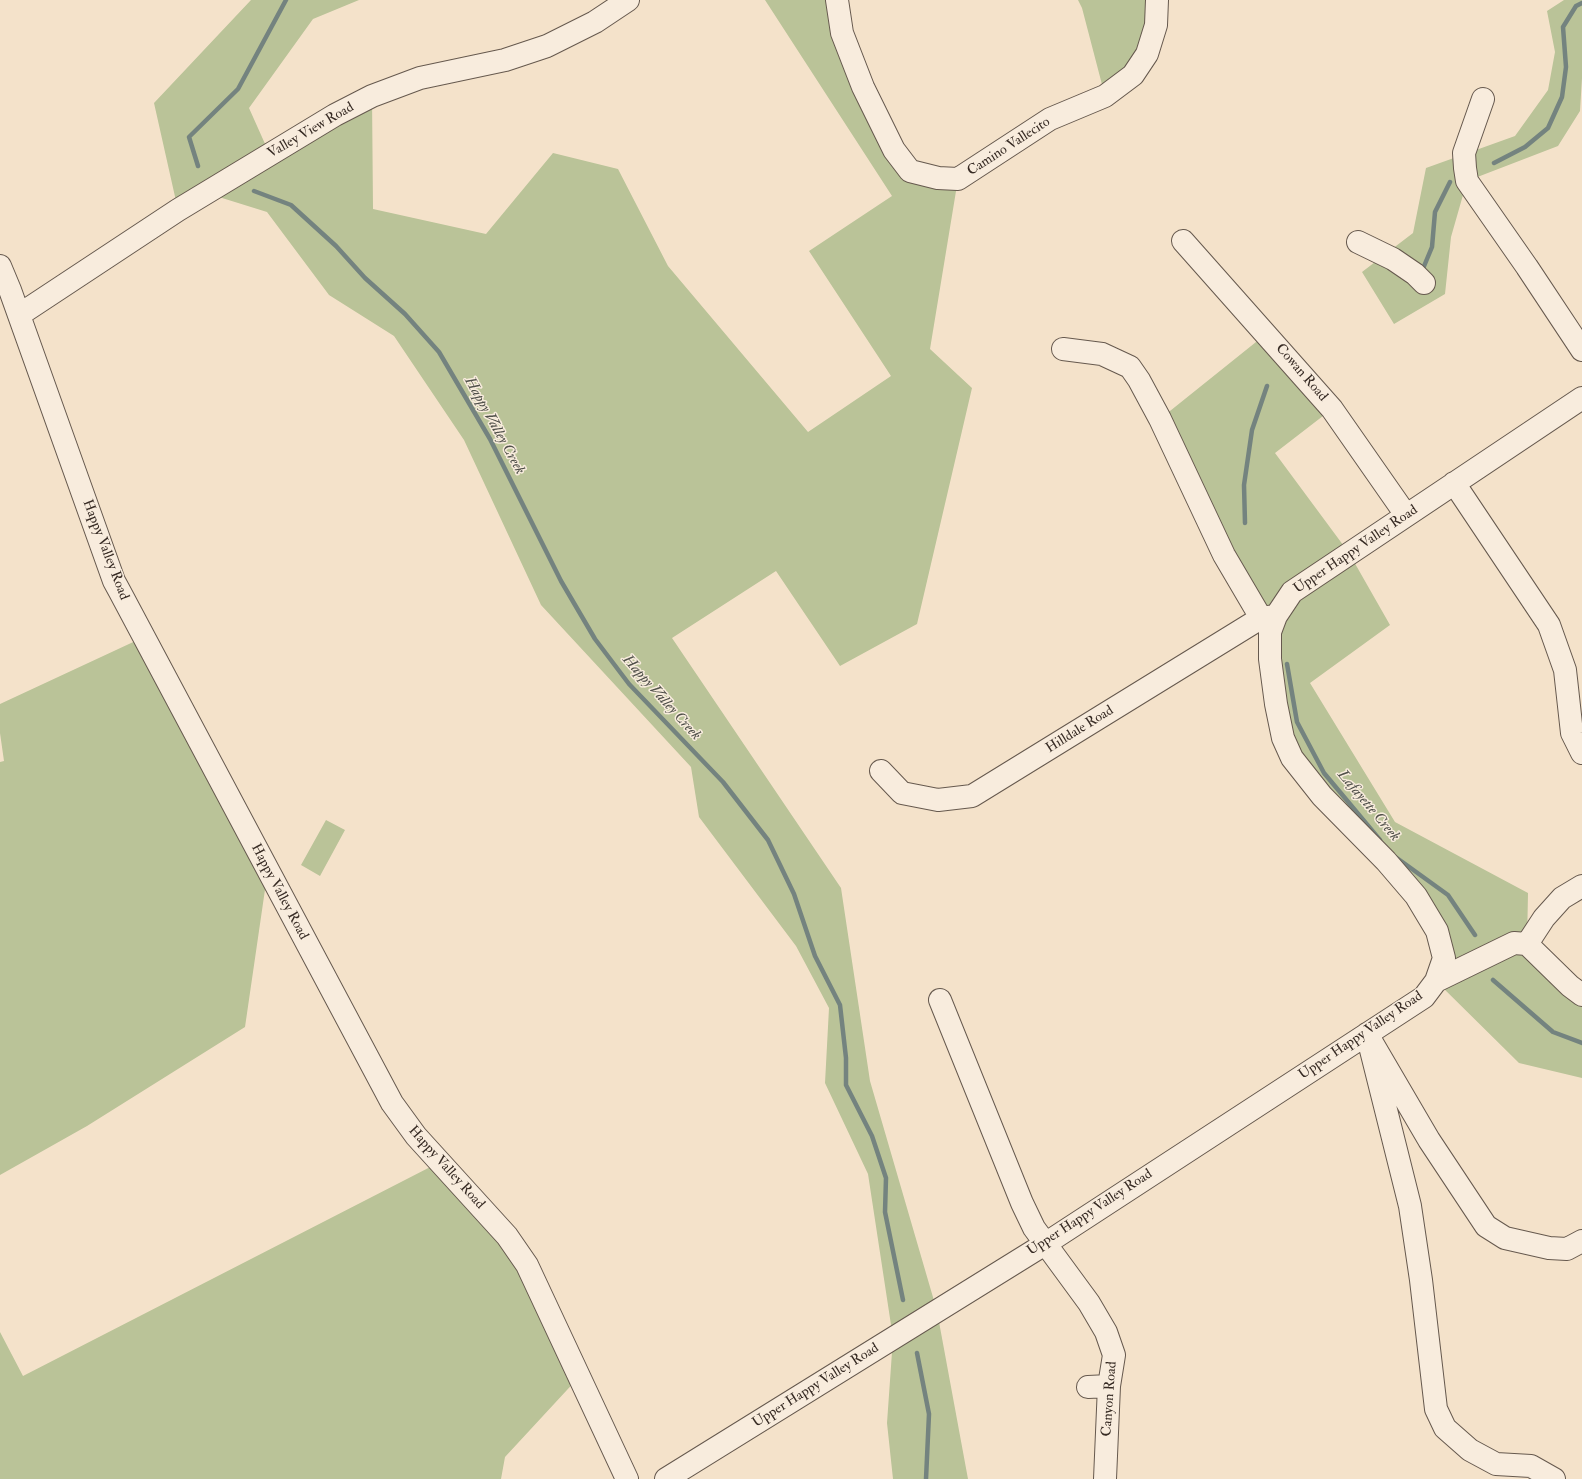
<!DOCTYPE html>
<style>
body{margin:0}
canvas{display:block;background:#f4e2ca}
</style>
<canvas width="1582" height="1479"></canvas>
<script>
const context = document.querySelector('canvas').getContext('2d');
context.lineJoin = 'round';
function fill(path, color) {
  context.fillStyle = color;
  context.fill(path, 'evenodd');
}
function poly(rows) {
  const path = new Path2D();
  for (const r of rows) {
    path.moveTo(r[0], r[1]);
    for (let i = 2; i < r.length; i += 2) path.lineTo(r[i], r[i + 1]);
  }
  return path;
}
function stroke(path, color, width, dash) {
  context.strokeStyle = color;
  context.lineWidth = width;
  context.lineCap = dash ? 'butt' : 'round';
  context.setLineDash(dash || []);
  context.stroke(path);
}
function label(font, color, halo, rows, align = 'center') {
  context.font = font + ' "IM FELL Double Pica",serif';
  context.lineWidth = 3;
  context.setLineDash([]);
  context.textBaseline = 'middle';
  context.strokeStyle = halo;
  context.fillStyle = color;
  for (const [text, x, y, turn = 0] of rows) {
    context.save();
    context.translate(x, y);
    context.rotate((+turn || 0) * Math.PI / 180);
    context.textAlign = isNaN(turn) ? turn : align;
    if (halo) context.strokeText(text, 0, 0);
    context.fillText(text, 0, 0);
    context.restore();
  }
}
const green = poly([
 [251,0,359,0,313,19,249,108,270,155,372,96,373,209,486,234,553,153,618,169,668,266,808,432,891,376,809,251,892,196,765,0,837,0,903,162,958,179,930,349,972,388,917,624,840,666,776,571,672,638,841,888,870,1081,937,1311,968,1479,893,1479,887,1423,893,1338,868,1174,825,1083,829,1008,796,946,699,817,691,767,541,605,464,440,394,336,329,295,267,212,206,193,178,210,154,103],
 [1078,0,1157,0,1156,25,1105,96,1082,8],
 [1564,0,1582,0,1582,78,1580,111,1558,146,1467,181,1451,237,1445,294,1394,324,1362,272,1413,233,1426,168,1515,136,1548,90,1555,52,1547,11],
 [1266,334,1332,409,1275,453,1349,553,1390,625,1310,683,1395,822,1528,893,1527,944,1582,995,1582,1078,1519,1063,1436,981,1437,931,1292,758,1261,618,1160,419],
 [144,637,268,869,245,1027,87,1126,0,1175,0,762,4,761,0,733,0,704],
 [326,820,345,830,320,876,301,865],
 [440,1162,483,1210,579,1377,505,1457,501,1479,0,1479,0,1332,23,1376]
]);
const stream = poly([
 [1494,163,1525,147,1548,128,1562,97,1566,67,1563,27,1576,6,1582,3],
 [198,166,189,137,238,89,286,0],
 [254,191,291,205,336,246,365,278,405,314,439,352,490,439,561,581,595,639,629,684,723,782,768,840,794,894,815,956,840,1005,846,1058,846,1085,872,1136,886,1178,885,1212,903,1300],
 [1422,271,1432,247,1435,212,1450,182],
 [1245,523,1244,485,1252,430,1267,386],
 [1287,664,1297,722,1324,773,1380,840],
 [1394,856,1448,895,1475,935],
 [1493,980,1553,1032,1582,1043],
 [917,1353,929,1414,926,1479]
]);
const minor = poly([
 [837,0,842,33,863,87,894,150,910,171,938,178,958,179,1050,119,1105,96,1133,75,1147,54,1156,25,1157,0],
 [1483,99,1464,153,1465,168,1467,181,1527,267,1582,350],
 [1183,241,1332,409,1406,515],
 [1358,242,1393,259,1415,274,1424,283],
 [0,266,10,290,114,581,120,592,392,1103,416,1136,507,1236,527,1265,627,1479],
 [19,315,178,210,335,115,372,96,420,78,505,60,547,46,595,22,628,0],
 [1063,349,1102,354,1130,367,1139,380,1160,419,1224,555,1261,618],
 [1454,483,1549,625,1565,670,1572,733,1582,753],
 [881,771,902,793,938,800,972,796,1261,618,1276,616],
 [1527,944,1544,918,1562,898,1582,886],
 [1436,981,1514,943,1527,944,1570,986,1582,995],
 [940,1000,1022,1203,1034,1228,1089,1303,1106,1332,1114,1355,1109,1386,1105,1479],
 [1088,1387,1109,1386],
 [666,1479,1045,1244,1424,997,1436,981,1444,958,1437,931,1416,896,1386,861,1322,796,1292,758,1283,738,1276,704,1270,659,1270,632,1276,616,1292,592,1582,398],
 [1554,1479,1531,1466,1496,1464,1470,1450,1445,1428,1436,1409,1421,1280,1410,1206,1367,1034,1429,1140,1486,1226,1505,1238,1549,1248,1567,1249,1582,1241]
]);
const streetNames = [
 ["Valley View Road",311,131,-30],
 ["Camino Vallecito",1009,147,-33],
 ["Cowan Road",1301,373,49],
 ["Happy Valley Road",105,550,69],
 ["Upper Happy Valley Road",1356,550,-34],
 ["Hilldale Road",1080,730,-32],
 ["Happy Valley Road",279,892,62],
 ["Upper Happy Valley Road",1361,1036,-34],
 ["Happy Valley Road",446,1168,48],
 ["Upper Happy Valley Road",1090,1213,-33],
 ["Upper Happy Valley Road",816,1386,-32],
 ["Canyon Road",1110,1399,-86]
];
const waterNames = [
 ["Happy Valley Creek",494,426,61],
 ["Happy Valley Creek",661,698,48],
 ["Lafayette Creek",1368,806,50]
];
fill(green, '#bac398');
stroke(stream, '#74837f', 4.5);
stroke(minor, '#66594e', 24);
stroke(minor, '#f8ecdd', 22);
label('14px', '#372b24', '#f8ecdd', streetNames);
label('italic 15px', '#50504a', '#f8ecdd', waterNames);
</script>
